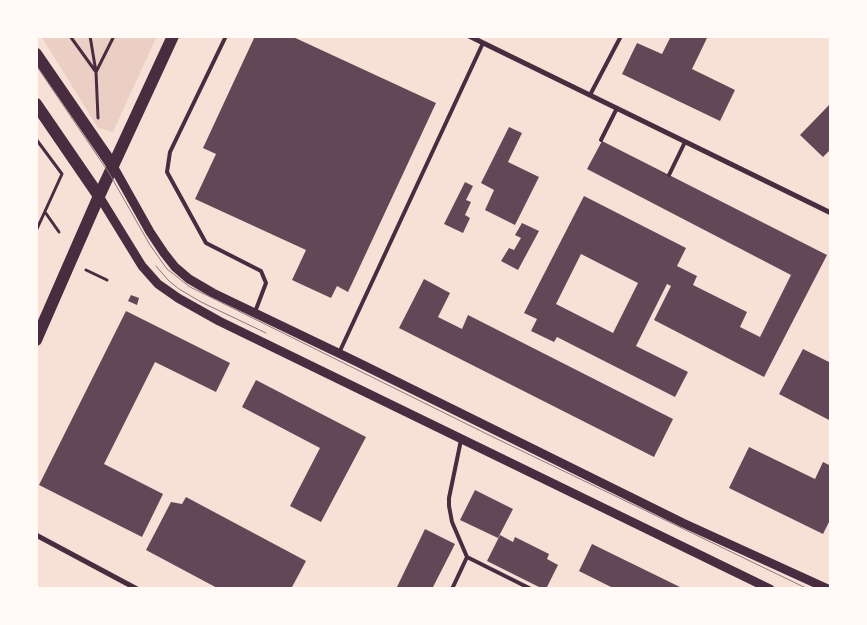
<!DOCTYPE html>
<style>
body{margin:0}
#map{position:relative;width:867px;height:625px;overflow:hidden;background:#f7e1d7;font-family:"Nunito Sans",sans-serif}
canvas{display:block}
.frame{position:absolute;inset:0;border:38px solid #fffaf5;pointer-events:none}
</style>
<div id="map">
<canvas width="867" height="625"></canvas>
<div class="frame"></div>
</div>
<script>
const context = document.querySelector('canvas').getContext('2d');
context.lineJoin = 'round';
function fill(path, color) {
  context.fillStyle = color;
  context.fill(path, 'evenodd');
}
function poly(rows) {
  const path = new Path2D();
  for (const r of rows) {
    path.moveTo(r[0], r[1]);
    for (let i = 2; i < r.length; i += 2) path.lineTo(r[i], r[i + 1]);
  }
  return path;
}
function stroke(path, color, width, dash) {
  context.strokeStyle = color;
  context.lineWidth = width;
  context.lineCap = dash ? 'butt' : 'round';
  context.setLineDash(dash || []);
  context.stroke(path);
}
const green = poly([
 [41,36,157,36,113,132,98,128]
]);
const building = poly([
 [255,36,291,36,436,103,348,292,337,286,331,298,292,280,306,250,195,199,216,154,203,148],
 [671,36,708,36,692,69,735,90,720,121,622,74,637,43,662,54],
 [831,103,831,149,823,157,800,135],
 [509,127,522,133,508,162,539,177,515,225,485,210,494,190,481,183],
 [602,141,827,255,764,377,654,320,671,286,667,284,636,346,688,372,675,397,557,337,554,342,531,331,537,319,524,313,584,196,686,248,677,266,697,276,693,285,747,312,740,327,760,337,791,275,587,169],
 [581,254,638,283,613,333,556,304],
 [465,182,473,186,466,200,471,202,465,215,470,218,463,233,444,224],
 [522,223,539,231,518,270,501,261,509,248,514,250,521,238,515,235],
 [424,279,450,293,438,317,462,329,468,315,673,419,654,457,399,328],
 [131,295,139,298,137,305,128,301],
 [126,311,230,363,216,392,155,362,104,464,163,494,142,537,39,485],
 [803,349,831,363,831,421,779,394],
 [256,380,366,437,321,522,290,506,320,448,242,407],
 [749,447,815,479,823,462,831,466,831,518,823,534,729,488],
 [475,490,513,509,498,538,460,520],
 [186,497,306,561,291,589,219,589,146,550,171,502,182,504],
 [425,529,455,544,432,589,396,589],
 [500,535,513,542,515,537,549,554,547,559,558,565,546,589,543,589,487,561],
 [592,544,684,589,615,589,579,571]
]);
const path = poly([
 [70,36,96,72,114,36],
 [90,36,96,72,98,118],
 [36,139,62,174,36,231],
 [45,212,59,232],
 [86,270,107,280]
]);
const service = poly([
 [226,36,170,152,167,172,206,243,261,271,266,283,255,312],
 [590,95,621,36],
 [601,140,617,108],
 [669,175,685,142],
 [339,353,483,43],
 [467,557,531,589],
 [452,589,467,557,452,522,449,506,449,498,461,440]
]);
const minor = poly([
 [469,36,831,213],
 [36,535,137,589]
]);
const tertiary = poly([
 [113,166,150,232,164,253,175,267,189,279,213,293,355,361,683,523,828,589],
 [99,196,142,266,158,284,178,298,219,321,770,589]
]);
const primary = poly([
 [36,54,113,166],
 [36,104,99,196],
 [36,340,99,196,173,36]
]);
const tram = poly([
 [36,65,109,173,150,245,167,269,190,287,493,437,808,589],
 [156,266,169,281,179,289,201,302,266,333]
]);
fill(green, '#ebcfc5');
fill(building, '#644757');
stroke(path, '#4a2c40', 3);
stroke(service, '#4a2c40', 4);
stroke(minor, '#4a2c40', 5);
stroke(tertiary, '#4a2c40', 9);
stroke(primary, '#4a2c40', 12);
stroke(tram, '#8f747c', 1);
</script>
